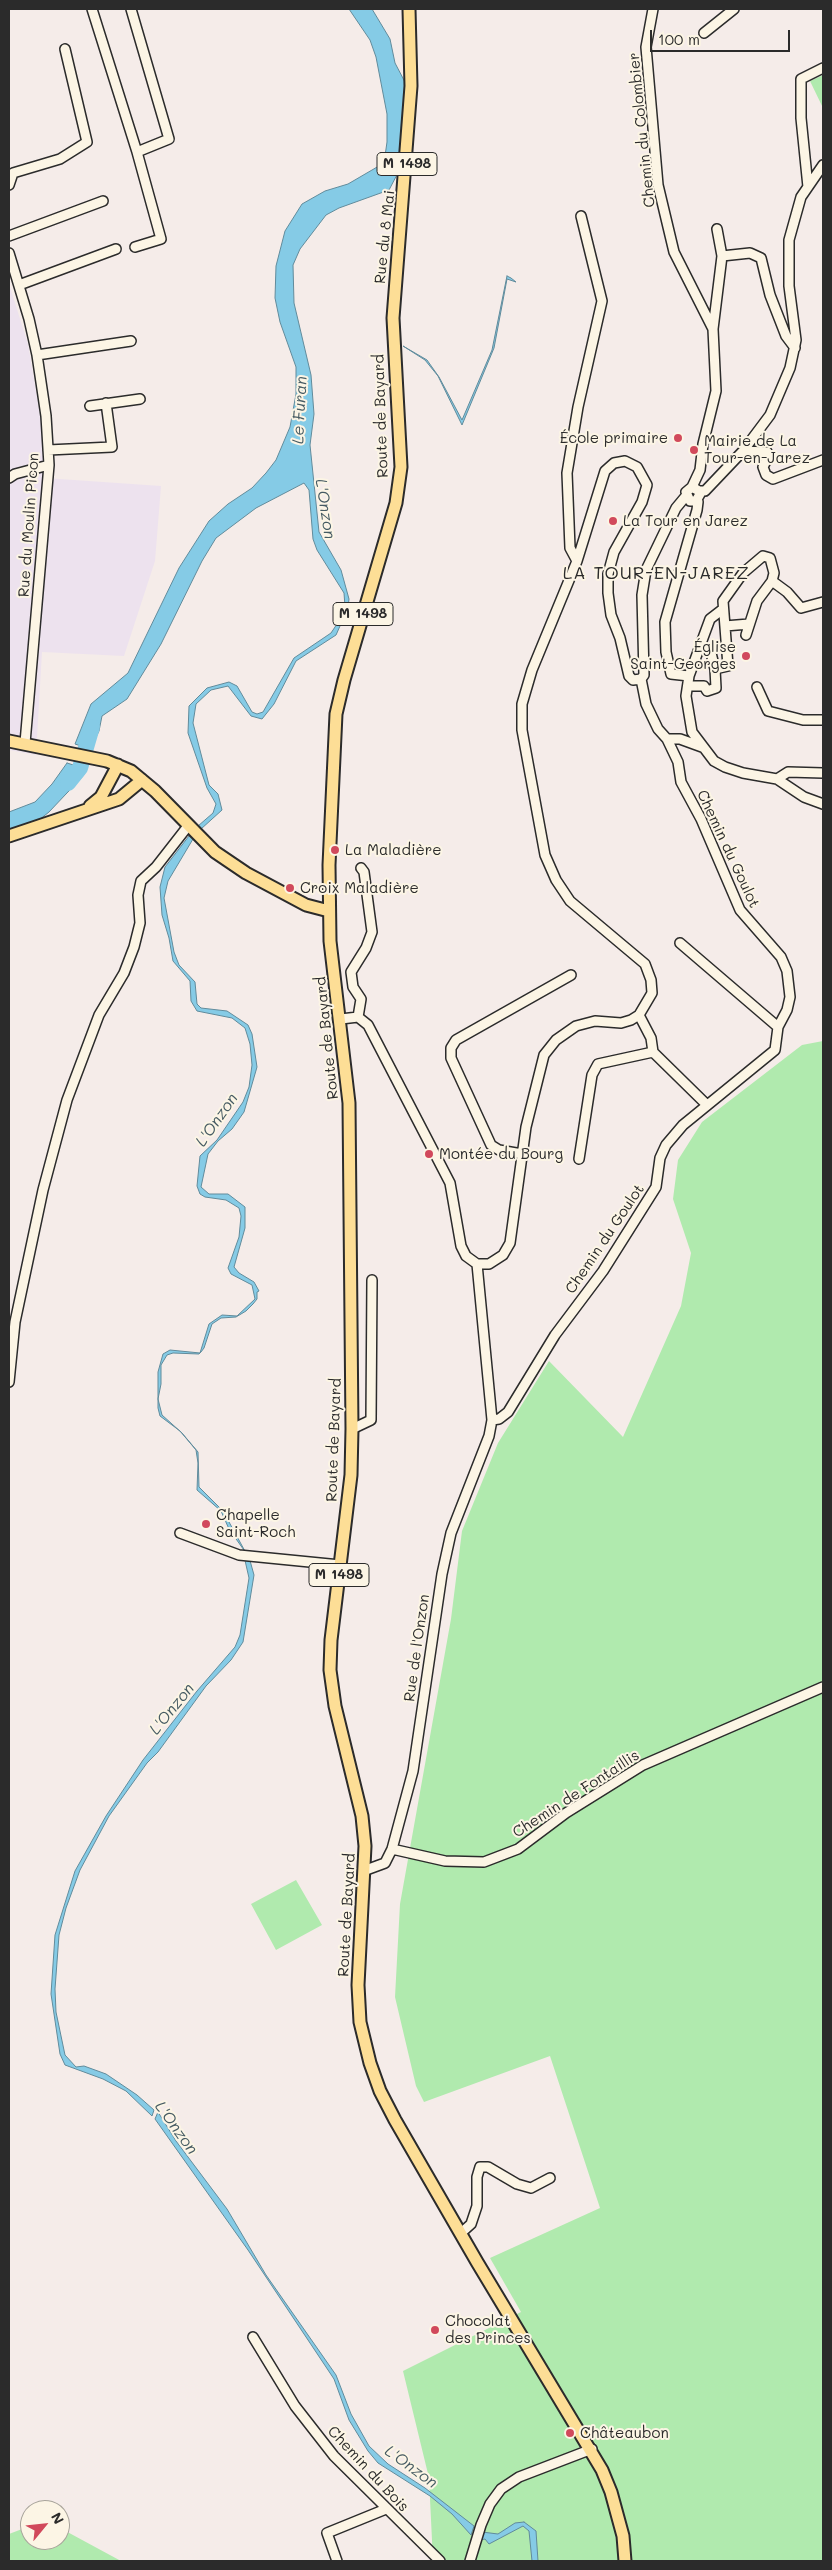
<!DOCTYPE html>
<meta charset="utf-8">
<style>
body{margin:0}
#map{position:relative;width:832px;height:2570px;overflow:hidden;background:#f5ece9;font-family:Mali,sans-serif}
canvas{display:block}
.frame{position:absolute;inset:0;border:10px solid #2b2b2b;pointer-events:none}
.north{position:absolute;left:20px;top:2500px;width:50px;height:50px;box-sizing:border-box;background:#fcf5e5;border:1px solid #a8a49b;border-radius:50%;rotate:62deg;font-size:14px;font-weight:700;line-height:20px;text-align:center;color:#2b2b2b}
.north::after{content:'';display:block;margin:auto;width:18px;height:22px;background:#d1495b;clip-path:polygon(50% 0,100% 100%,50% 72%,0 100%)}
.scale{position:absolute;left:650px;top:30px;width:140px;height:22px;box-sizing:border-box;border:2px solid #2b2b2b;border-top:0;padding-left:6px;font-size:15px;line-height:18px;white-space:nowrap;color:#2b2b2b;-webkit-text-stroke:4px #fcf5e5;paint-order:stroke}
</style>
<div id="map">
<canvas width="832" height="2570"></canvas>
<div class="frame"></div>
<div class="north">N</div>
<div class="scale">100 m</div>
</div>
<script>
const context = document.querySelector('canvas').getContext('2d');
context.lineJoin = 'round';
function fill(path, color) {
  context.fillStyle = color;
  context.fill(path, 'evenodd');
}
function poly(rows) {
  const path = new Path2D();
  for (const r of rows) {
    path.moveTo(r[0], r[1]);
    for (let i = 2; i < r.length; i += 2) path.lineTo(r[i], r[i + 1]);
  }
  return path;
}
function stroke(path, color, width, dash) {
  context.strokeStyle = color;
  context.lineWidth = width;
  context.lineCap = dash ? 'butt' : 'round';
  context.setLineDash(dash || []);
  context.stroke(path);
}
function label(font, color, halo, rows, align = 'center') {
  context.font = font + ' Mali,sans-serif';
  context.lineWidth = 4;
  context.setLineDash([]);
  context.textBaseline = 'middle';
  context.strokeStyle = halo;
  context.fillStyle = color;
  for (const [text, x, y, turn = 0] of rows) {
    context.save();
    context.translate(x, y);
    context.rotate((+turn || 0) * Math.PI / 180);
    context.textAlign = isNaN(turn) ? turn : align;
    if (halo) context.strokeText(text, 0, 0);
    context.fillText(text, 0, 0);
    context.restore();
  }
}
const built = poly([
 [9,284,28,344,45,443,45,478,161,486,155,561,124,656,42,652,36,755,9,750]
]);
const green = poly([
 [823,75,823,108,810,81],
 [823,1041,823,2561,433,2561,429,2478,403,2371,521,2312,490,2258,600,2208,550,2056,424,2102,416,2086,395,1997,400,1904,451,1619,462,1531,498,1443,549,1361,623,1437,681,1306,691,1253,673,1199,678,1160,702,1122,802,1045],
 [296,1880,322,1925,276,1950,251,1904],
 [30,2526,30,2540,60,2540,60,2528,121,2561,9,2561,9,2534]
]);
const water = poly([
 [349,9,372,9,390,39,395,63,406,84,400,169,389,190,339,208,326,215,300,249,293,265,294,303,311,375,314,414,310,445,319,532,341,570,349,599,348,608,336,635,296,661,274,704,262,719,251,716,228,686,211,690,196,704,193,723,209,785,218,794,222,810,201,829,198,826,213,813,216,804,207,788,188,733,189,706,207,688,229,682,237,686,252,712,257,714,263,712,294,658,331,633,343,615,345,607,344,593,317,550,313,539,309,490,304,483,256,508,216,538,202,561,161,644,127,699,102,716,99,731,90,749,75,744,91,704,128,673,179,568,209,521,228,504,252,488,266,473,276,460,290,427,296,394,296,367,280,322,275,298,276,266,285,231,302,204,325,191,348,184,384,163,387,142,387,114,376,57,370,40,349,9],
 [507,276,511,278,516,282,507,279,494,348,462,425,438,376,425,360,403,346,427,360,439,377,462,420,492,350,507,276],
 [67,763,83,768,84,775,49,812,39,820,9,831,9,812,35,802,52,784,67,763],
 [189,836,193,839,168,881,164,898,174,952,179,965,195,982,197,1004,201,1008,227,1011,248,1025,252,1034,257,1067,244,1112,232,1129,218,1141,208,1154,201,1187,209,1194,228,1194,245,1207,245,1228,234,1267,239,1273,254,1282,259,1291,257,1292,257,1299,253,1304,246,1311,236,1317,221,1318,212,1324,204,1348,201,1352,199,1354,173,1353,167,1355,161,1365,161,1384,158,1399,162,1415,182,1433,198,1452,199,1487,223,1511,246,1553,229,1529,221,1511,197,1490,198,1463,196,1450,180,1431,160,1416,158,1408,158,1372,163,1354,170,1350,200,1353,209,1324,222,1315,237,1316,255,1299,252,1285,231,1274,228,1268,239,1237,241,1216,239,1208,226,1200,205,1197,200,1194,197,1186,200,1156,217,1140,243,1102,249,1087,252,1065,250,1044,245,1028,232,1018,197,1011,191,1001,190,981,173,961,169,938,162,915,160,887,165,867,189,836],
 [244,1556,249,1557,254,1575,243,1642,231,1660,206,1686,158,1752,147,1763,109,1816,80,1870,66,1908,59,1935,55,1989,56,2012,65,2055,76,2067,84,2066,106,2074,137,2095,154,2110,152,2116,126,2091,103,2079,65,2065,60,2054,51,1994,55,1935,75,1871,106,1816,143,1760,197,1691,235,1647,240,1635,249,1578,244,1556],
 [158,2112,176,2141,227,2209,266,2275,336,2375,351,2414,369,2446,388,2464,425,2488,474,2526,471,2535,452,2514,430,2496,378,2463,368,2451,349,2420,334,2379,248,2250,155,2119,158,2112],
 [524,2522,536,2531,538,2561,532,2561,529,2531,523,2526,489,2544,485,2539,480,2540,482,2532,498,2534,515,2523,524,2522]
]);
const river = poly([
 [68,783,80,768,92,727]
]);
const minor = poly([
 [92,9,137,152,169,139,131,9],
 [653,9,646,47,658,185,674,252,713,329],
 [704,33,734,9],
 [9,185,13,173,60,159,87,142,65,49],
 [808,187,801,118,801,79,823,68],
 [9,236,103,201],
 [135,247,161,239,137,152],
 [9,253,29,319,37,355,46,416,49,465,25,743],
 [722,256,750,253,761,258,770,295,786,336,795,348],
 [19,285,116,249],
 [37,355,131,341],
 [90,406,140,399],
 [48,450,112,447,106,403],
 [743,451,767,452,767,459,763,467,766,475,773,479,823,460],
 [9,478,15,474,49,465],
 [692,487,699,491,700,494,696,501,690,501,686,492,692,487,700,470,703,444,716,391,713,329,722,256,717,229],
 [699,491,705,491,743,451,770,415,790,368,796,340,789,286,789,240,801,197,823,165],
 [577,561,570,548,567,473,578,407,602,301,581,216],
 [723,609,710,619,689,676,686,696,692,732,714,761,725,767,743,773,777,779,804,797,823,804],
 [725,626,749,624],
 [746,635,757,601,772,581],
 [715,669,728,666,723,601,743,573,763,556,770,558,774,573,772,581,787,592,801,608,823,602],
 [689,676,671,674,666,652,665,622,697,510,698,502,696,501],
 [688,686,704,686,707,691,716,688,715,669,711,653,699,648],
 [757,687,768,711,803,720,823,720],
 [667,739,680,739,702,747],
 [777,779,788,772,823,773],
 [680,943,778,1027],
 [639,1015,651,1038,653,1052,707,1105],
 [358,1017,361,999,353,987,351,972,366,948,372,932,364,872,361,868],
 [341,1019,358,1017,368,1025,450,1183,461,1246,466,1256,477,1264,489,1264,503,1255,510,1243,526,1127,544,1055,556,1040,576,1026,595,1021,621,1023,631,1020,639,1015,652,993,651,980,645,964,570,901,556,880,545,855,522,730,522,704,532,670,577,561,605,471,614,463,625,461,637,467,647,485,642,502,614,552,608,574,608,593,611,615,620,638,629,676,633,680,641,679],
 [522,1154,499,1150,491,1145,451,1058,451,1048,456,1040,571,975],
 [579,1159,592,1075,598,1064,653,1052],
 [9,1382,15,1322,43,1190,67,1100,99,1015,124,973,134,947,140,923,138,895,141,881,156,867,188,826],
 [492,1420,499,1419,508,1412,555,1335,603,1271,656,1187,660,1158,666,1145,683,1125,775,1050,778,1027,787,1010,790,997,787,971,781,957,740,910,701,819,681,782,678,762,667,739,658,729,646,704,641,679,644,675,642,595,646,570,676,508,686,496],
 [352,1429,371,1420,372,1280],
 [180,1533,239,1555,340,1565],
 [392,1849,445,1861,484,1862,518,1849,566,1813,643,1765,823,1687],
 [366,1870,385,1863,392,1849,413,1771,442,1574,451,1533,489,1436,492,1420,477,1264],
 [461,2233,471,2224,477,2206,477,2177,480,2167,488,2167,517,2184,531,2188,550,2178],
 [253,2337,295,2406,334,2456,440,2561],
 [337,2561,327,2533,386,2509],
 [470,2561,481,2525,490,2504,501,2489,519,2477,592,2449]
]);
const major = poly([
 [409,9,411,86,393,318,401,467,396,503,344,680,336,714,329,865,330,941,349,1103,352,1429,351,1475,331,1640,330,1670,335,1706,362,1816,365,1846,358,1985,360,2022,370,2063,380,2091,395,2120,477,2262,602,2470,611,2492,623,2536,625,2561],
 [9,741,107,761,131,771,155,791,215,852,246,873,306,905,329,911],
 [90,806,101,797,118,765],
 [9,836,119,799,142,780]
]);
const markers = [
 [678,438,5,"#d1495b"],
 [694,450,5,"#d1495b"],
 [613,521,5,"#d1495b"],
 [746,656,5,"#d1495b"],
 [335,850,5,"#d1495b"],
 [290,888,5,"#d1495b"],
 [429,1154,5,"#d1495b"],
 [206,1524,5,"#d1495b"],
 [435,2330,5,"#d1495b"],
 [570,2433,5,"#d1495b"]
];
const shields = [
 [407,164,60],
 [363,614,60],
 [339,1575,60]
];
const shieldNames = [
 ["M 1498",407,164],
 ["M 1498",363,614],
 ["M 1498",339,1575]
];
const streetNames = [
 ["Chemin du Colombier",642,130,-96],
 ["Rue du 8 Mai",385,237,-84],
 ["Route de Bayard",381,416,-92],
 ["Rue du Moulin Picon",29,525,-86],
 ["Chemin du Goulot",728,849,65],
 ["Route de Bayard",327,1038,-96],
 ["Chemin du Goulot",605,1239,-56],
 ["Route de Bayard",334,1440,-88],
 ["Rue de l'Onzon",417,1648,-82],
 ["Chemin de Fontaillis",576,1794,-33],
 ["Route de Bayard",347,1915,-87],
 ["Chemin du Bois",368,2469,47]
];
const poiNames = [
 ["École primaire",668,438,"right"],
 ["Mairie de La",704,441],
 ["Tour-en-Jarez",704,458],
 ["La Tour en Jarez",623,521],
 ["Église",736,647,"right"],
 ["Saint-Georges",736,664,"right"],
 ["La Maladière",345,850],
 ["Croix Maladière",300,888],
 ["Montée du Bourg",439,1154],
 ["Chapelle",216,1515],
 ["Saint-Roch",216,1532],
 ["Chocolat",445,2321],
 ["des Princes",445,2338],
 ["Châteaubon",580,2433]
];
const waterNames = [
 ["Le Furan",300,410,-87],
 ["L'Onzon",325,509,81],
 ["L'Onzon",217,1120,-55],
 ["L'Onzon",172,1709,-51],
 ["L'Onzon",176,2128,54],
 ["L'Onzon",411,2467,36]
];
const quarterNames = [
 ["LA TOUR-EN-JAREZ",656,573]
];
fill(built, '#ede2ee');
fill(green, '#b0eaae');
fill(water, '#85cbe6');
stroke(water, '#618b9b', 1);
stroke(river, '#85cbe6', 16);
stroke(minor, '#2b2b2b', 12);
stroke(major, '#2b2b2b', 15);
stroke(minor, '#fcf5e5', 9);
stroke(major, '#fdde96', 11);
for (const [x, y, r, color] of markers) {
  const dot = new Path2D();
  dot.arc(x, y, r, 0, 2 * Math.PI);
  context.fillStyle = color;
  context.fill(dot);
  stroke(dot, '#fcf5e5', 2);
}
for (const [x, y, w] of shields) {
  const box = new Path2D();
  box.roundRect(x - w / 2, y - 11.5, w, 23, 4);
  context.fillStyle = '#fcf5e5';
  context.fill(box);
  stroke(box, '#2b2b2b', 1);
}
label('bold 14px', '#2b2b2b', null, shieldNames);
label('15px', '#2b2b2b', '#fcf5e5', streetNames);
label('15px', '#2b2b2b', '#fcf5e5', poiNames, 'left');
label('italic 16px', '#465b63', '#fcf5e5', waterNames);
context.letterSpacing = '1px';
label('18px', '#2b2b2b', '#fcf5e5', quarterNames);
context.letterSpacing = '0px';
</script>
